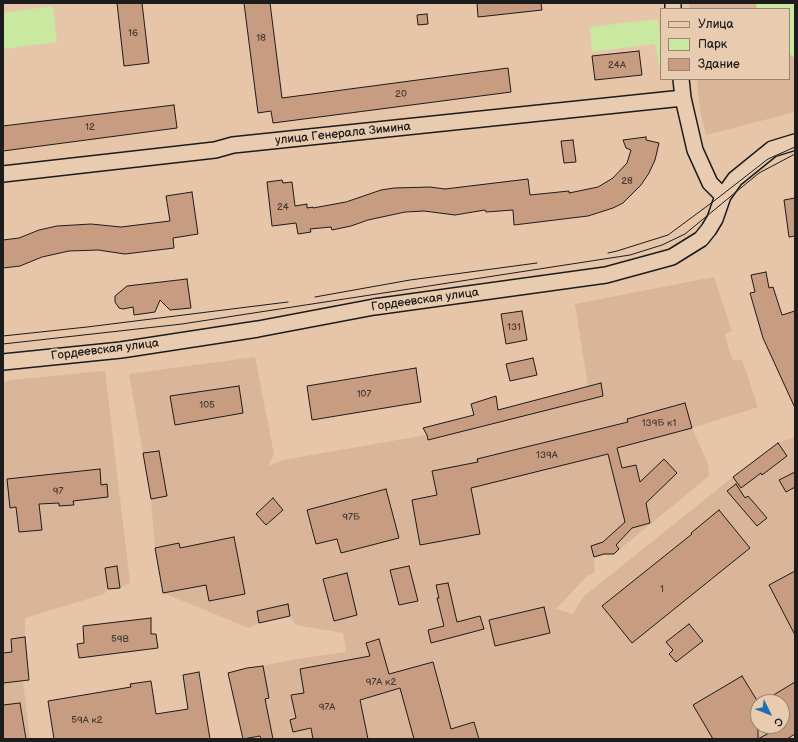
<!DOCTYPE html>
<meta charset="utf-8">
<style>
body{margin:0}
#map{position:relative;width:798px;height:742px;overflow:hidden;background:#e6c5a9;font-family:"Balsamiq Sans",sans-serif}
canvas{display:block}
.frame{position:absolute;inset:0;border:4px solid #1c1c1c;pointer-events:none}
.legend{position:absolute;left:660px;top:8px;width:130px;height:72px;box-sizing:border-box;background:#e9ccb0;border:1px solid #978675;margin:0;padding:5px 7px;list-style:none;font-size:12px;color:#1c1c1c}
.legend li{display:flex;align-items:center;gap:8px;height:20px}
.legend b{width:20px;border:1px solid #978675}
.north{position:absolute;left:750px;top:694px;width:40px;height:40px;box-sizing:border-box;background:#e9ccb0;border:1px solid #978675;border-radius:50%;rotate:133deg;font-size:11px;font-weight:700;line-height:16px;text-align:center;color:#1c1c1c}
.north::after{content:'';display:block;margin:auto;width:14px;height:18px;background:#1f6fb2;clip-path:polygon(50% 0,100% 100%,50% 72%,0 100%)}
</style>
<div id="map">
<canvas width="798" height="742"></canvas>
<div class="frame"></div>
<ul class="legend">
<li><b style="height:5px;background:#e9ccb0"></b>Улица</li>
<li><b style="height:11px;background:#c9e9a1"></b>Парк</li>
<li><b style="height:11px;background:#c79c81"></b>Здание</li>
</ul>
<div class="north">С</div>
</div>
<script>
const context = document.querySelector('canvas').getContext('2d');
context.lineJoin = 'round';
function fill(path, color) {
  context.fillStyle = color;
  context.fill(path, 'evenodd');
}
function poly(rows) {
  const path = new Path2D();
  for (const r of rows) {
    path.moveTo(r[0], r[1]);
    for (let i = 2; i < r.length; i += 2) path.lineTo(r[i], r[i + 1]);
  }
  return path;
}
function stroke(path, color, width, dash) {
  context.strokeStyle = color;
  context.lineWidth = width;
  context.lineCap = dash ? 'butt' : 'round';
  context.setLineDash(dash || []);
  context.stroke(path);
}
function label(font, color, halo, rows, align = 'center') {
  context.font = font + ' "Balsamiq Sans",sans-serif';
  context.lineWidth = 4;
  context.setLineDash([]);
  context.textBaseline = 'middle';
  context.strokeStyle = halo;
  context.fillStyle = color;
  for (const [text, x, y, turn = 0] of rows) {
    context.save();
    context.translate(x, y);
    context.rotate((+turn || 0) * Math.PI / 180);
    context.textAlign = isNaN(turn) ? turn : align;
    if (halo) context.strokeText(text, 0, 0);
    context.fillText(text, 0, 0);
    context.restore();
  }
}
const built = poly([
 [689,3,795,3,795,112,706,135,700,110,697,79,789,79,789,9,689,9],
 [714,277,732,331,725,334,730,353,733,360,742,360,758,407,692,428,708,464,709,476,614,554,604,554,594,557,595,572,587,576,556,609,573,614,583,597,733,477,778,443,795,437,795,734,787,739,261,739,247,668,263,666,290,660,346,652,343,633,296,625,290,616,259,623,249,628,163,593,155,548,151,499,129,374,255,357,274,454,268,466,283,460,426,435,423,428,473,415,471,404,496,396,498,410,588,387,575,304],
 [758,702,782,702,782,726,758,726],
 [105,371,130,583,120,588,108,589,104,594,25,618,25,637,29,680,23,681,30,739,3,739,3,383,10,380]
]);
const green = poly([
 [756,3,795,3,795,58,789,54,789,9,757,9],
 [53,6,57,42,3,49,3,13],
 [658,19,661,45,661,76,655,44,592,52,590,27]
]);
const building = poly([
 [117,3,142,3,149,63,124,66,117,3],
 [244,3,270,3,282,98,508,68,511,92,273,123,271,111,258,113,244,3],
 [477,3,541,3,542,10,478,17,477,3],
 [427,14,428,24,418,25,417,15,427,14],
 [639,51,642,75,595,80,592,56,639,51],
 [174,105,177,128,3,151,3,126,174,105],
 [646,137,646,140,659,143,655,160,649,173,641,185,623,203,613,208,588,216,514,225,513,210,486,212,485,210,455,215,424,211,405,212,368,220,351,226,332,230,331,227,310,229,311,232,298,234,296,223,272,226,267,182,282,180,283,183,292,182,295,206,307,204,307,208,313,207,313,208,346,202,381,190,394,188,430,187,445,189,528,179,530,195,569,191,569,193,598,187,613,178,627,163,631,150,626,148,623,140,646,137],
 [573,140,576,162,564,163,561,141,573,140],
 [192,192,198,234,173,238,174,248,125,254,98,250,69,251,42,257,20,266,3,268,3,240,19,238,39,230,57,226,91,224,121,227,170,221,166,196,192,192],
 [795,198,795,236,789,237,784,200,795,198],
 [766,272,769,288,773,287,782,315,795,311,795,408,763,338,750,293,755,292,751,275,766,272],
 [187,279,191,308,170,310,160,300,155,312,134,315,133,307,123,309,119,308,115,302,115,296,127,286,187,279],
 [522,311,527,340,506,344,501,314,522,311],
 [533,358,537,375,510,381,506,364,533,358],
 [416,368,421,402,312,420,307,386,416,368],
 [601,383,603,396,428,440,427,435,423,428,474,415,471,404,496,396,498,410,601,383],
 [239,386,243,413,175,425,170,396,239,386],
 [685,403,692,428,617,448,622,468,636,465,640,482,664,459,677,473,646,503,650,523,632,528,616,545,619,549,614,554,604,554,594,557,591,546,603,542,625,522,608,454,471,488,480,534,420,545,412,500,437,495,432,471,478,462,477,459,628,422,627,419,685,403],
 [778,443,787,456,762,475,761,473,741,488,733,477,778,443],
 [159,451,167,496,151,499,143,453,159,451],
 [100,469,101,485,107,484,108,497,73,501,74,505,59,506,59,503,39,504,42,530,19,532,16,507,10,508,7,479,100,469],
 [795,472,795,487,786,492,779,480,795,472],
 [736,484,745,498,748,496,767,518,757,526,727,491,736,484],
 [386,489,399,538,341,553,337,539,316,544,307,510,386,489],
 [273,498,283,510,266,525,256,514,273,498],
 [719,510,750,548,632,643,602,606,692,534,691,533,719,510],
 [234,537,245,594,209,601,206,585,163,593,155,548,179,543,180,548,234,537],
 [117,566,120,588,108,589,105,568,117,566],
 [409,566,418,601,399,605,390,570,409,566],
 [795,571,795,635,769,585,795,571],
 [347,573,357,615,334,621,323,579,347,573],
 [448,583,457,622,480,616,484,629,431,643,428,630,444,626,437,598,439,598,436,585,448,583],
 [288,604,290,616,259,623,257,611,288,604],
 [544,607,550,633,495,646,489,620,544,607],
 [151,618,151,634,156,634,158,648,79,658,77,644,84,643,83,626,151,618],
 [689,624,703,641,676,662,669,654,673,650,666,642,689,624],
 [25,637,29,680,3,683,3,653,12,652,11,639,25,637],
 [379,639,389,674,433,662,451,729,474,722,479,739,414,739,400,688,360,700,368,739,313,739,311,728,293,732,290,720,296,718,291,695,304,693,300,669,370,656,366,643,379,639],
 [263,666,269,698,265,699,273,739,261,739,260,736,243,739,228,673,247,668,263,666],
 [199,672,210,739,54,739,48,701,131,687,130,684,151,681,156,714,188,709,183,675,199,672],
 [742,676,758,702,758,739,713,739,693,705,742,676],
 [795,682,795,734,787,739,758,739,782,726,782,702,762,702,795,682],
 [20,703,26,739,3,739,3,705,20,703]
]);
const minor = poly([
 [673,3,673,9],
 [681,79,683,98,695,150,710,183,723,196],
 [3,174,215,150,233,145,683,98],
 [3,362,121,350,258,329,374,307,606,275,672,257,701,239,709,229,715,219,723,196,735,179,772,149,795,142]
]);
const tram = poly([
 [608,253,617,251,668,235,714,201,768,159,795,147],
 [315,297,410,280,537,263],
 [3,336,87,327,288,302],
 [3,344,182,324,630,255,662,245,685,234,759,173,795,154]
]);
const numberNames = [
 ["16",133,33],
 ["18",261,38],
 ["24А",617,65],
 ["20",401,94],
 ["12",90,127],
 ["28",627,181],
 ["24",283,207],
 ["131",514,327],
 ["107",364,394],
 ["105",207,405],
 ["139Б к1",659,423],
 ["139А",547,455],
 ["97",58,491],
 ["97Б",351,517],
 ["1",662,589],
 ["59В",120,639],
 ["97А к2",381,682],
 ["97А",327,707],
 ["59А к2",87,720]
];
const streetNames = [
 ["улица Генерала Зимина",343,134,-6],
 ["Гордеевская улица",425,300,-8],
 ["Гордеевская улица",105,350,-7]
];
fill(built, '#d9b69a');
fill(green, '#c9e9a1');
fill(building, '#c79c81');
stroke(building, '#1c1c1c', 1);
stroke(minor, '#1c1c1c', 18);
stroke(minor, '#e9ccb0', 15);
stroke(tram, '#1c1c1c', 1);
label('10px', '#473c35', null, numberNames);
label('12px', '#1c1c1c', '#e9ccb0', streetNames);
</script>
